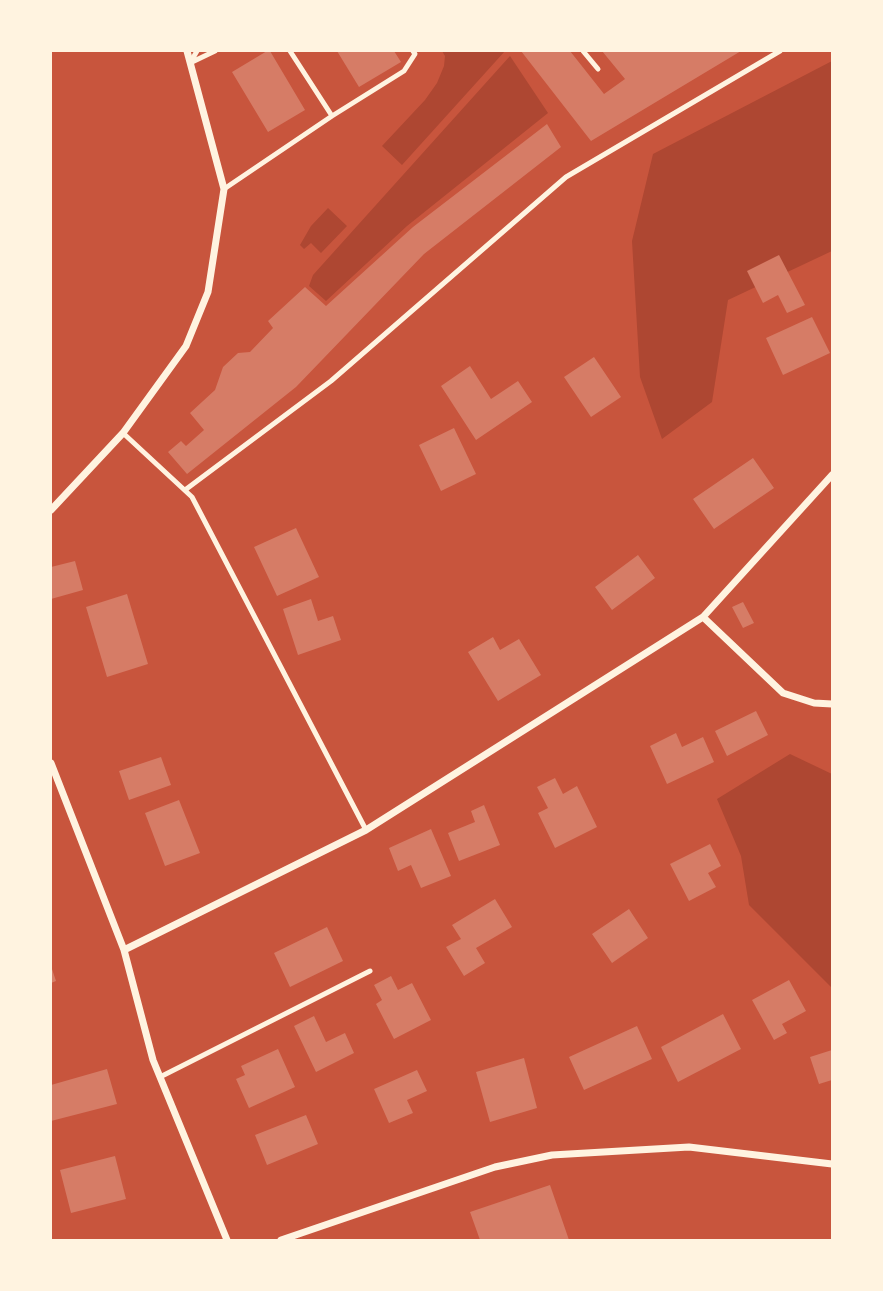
<!DOCTYPE html>
<style>
body{margin:0}
#map{position:relative;width:883px;height:1291px;overflow:hidden;background:#c8553d;font-family:Lato,sans-serif}
canvas{display:block}
.frame{position:absolute;inset:0;border:52px solid #fff3e0;pointer-events:none}
</style>
<div id="map">
<canvas width="883" height="1291"></canvas>
<div class="frame"></div>
</div>
<script>
const context = document.querySelector('canvas').getContext('2d');
context.lineJoin = 'round';
function fill(path, color) {
  context.fillStyle = color;
  context.fill(path, 'evenodd');
}
function poly(rows) {
  const path = new Path2D();
  for (const r of rows) {
    path.moveTo(r[0], r[1]);
    for (let i = 2; i < r.length; i += 2) path.lineTo(r[i], r[i + 1]);
  }
  return path;
}
function stroke(path, color, width, dash) {
  context.strokeStyle = color;
  context.lineWidth = width;
  context.lineCap = dash ? 'butt' : 'round';
  context.setLineDash(dash || []);
  context.stroke(path);
}
const green = poly([
 [442,51,505,51,402,165,382,146,425,100,437,83,444,66,445,56],
 [510,56,548,113,407,226,326,301,309,286,313,275],
 [832,61,832,251,728,300,712,402,662,439,640,377,632,241,653,154],
 [328,208,347,226,321,253,311,243,304,249,300,245,311,226],
 [790,754,832,774,832,988,749,905,741,856,717,799]
]);
const building = poly([
 [267,51,270,51,305,110,268,132,232,72],
 [337,51,394,51,401,62,359,87],
 [521,51,570,51,604,94,625,79,602,51,741,51,591,141],
 [547,124,561,147,424,254,296,387,187,474,168,452,181,441,186,446,204,430,190,413,215,390,223,367,238,353,250,352,273,328,268,321,305,287,326,306,413,227],
 [779,255,805,305,787,313,778,295,763,303,747,271],
 [812,317,830,353,783,375,766,338],
 [594,357,621,397,591,417,564,377],
 [470,366,491,399,518,381,532,402,476,440,441,386],
 [454,428,476,474,441,491,419,445],
 [753,458,774,488,714,529,693,499],
 [296,528,319,577,277,596,254,547],
 [638,555,655,578,612,610,595,587],
 [75,561,83,590,51,599,51,567],
 [127,594,148,664,107,677,86,607],
 [311,599,318,621,333,616,341,640,298,655,283,609],
 [743,602,754,623,743,628,732,607],
 [493,637,500,650,519,639,541,675,498,701,468,652],
 [756,711,768,735,727,756,715,731],
 [676,733,682,747,703,737,714,762,667,784,650,746],
 [161,757,171,785,129,800,119,771],
 [555,778,563,794,577,786,597,827,555,848,538,813,548,808,537,787],
 [179,800,200,853,165,866,145,813],
 [484,805,500,845,459,861,448,833,475,822,471,811],
 [431,829,451,876,421,888,411,865,398,871,389,848],
 [710,844,721,866,708,873,716,887,689,901,670,864],
 [495,899,512,927,476,948,485,963,464,976,446,947,461,939,452,925],
 [629,909,648,938,612,963,592,934],
 [327,927,343,961,290,987,274,953],
 [51,966,56,981,51,983],
 [391,976,398,990,412,983,431,1020,394,1039,376,1004,382,1000,374,985],
 [789,980,806,1011,782,1024,787,1033,774,1040,752,1000],
 [723,1014,741,1049,678,1082,661,1047],
 [314,1016,326,1042,345,1033,354,1053,316,1072,294,1026],
 [637,1026,652,1059,584,1090,569,1057],
 [278,1049,295,1087,249,1108,236,1079,245,1075,241,1066],
 [832,1050,832,1080,819,1084,810,1057],
 [524,1058,537,1108,490,1122,476,1072],
 [107,1069,117,1104,51,1121,51,1085],
 [417,1070,427,1091,407,1100,413,1113,389,1123,374,1089],
 [306,1115,318,1144,267,1165,255,1135],
 [115,1156,126,1199,71,1213,60,1170],
 [550,1185,569,1240,480,1240,470,1212]
]);
const service = poly([
 [583,51,598,69],
 [190,63,215,51],
 [190,63,197,51],
 [332,116,404,71,415,54,413,51],
 [224,189,332,116,290,51],
 [123,433,192,497,366,830],
 [185,490,331,381,566,177,780,51],
 [160,1077,370,971]
]);
const minor = poly([
 [51,510,123,433,186,346,208,292,224,189,187,51],
 [703,617,783,693,814,703,832,704],
 [51,763,124,950,153,1060,227,1240],
 [124,950,366,830,703,617,832,475],
 [281,1240,495,1167,552,1155,689,1147,832,1164]
]);
fill(green, '#ae4732');
fill(building, '#d67c66');
stroke(service, '#fff3e0', 5);
stroke(minor, '#fff3e0', 7);
</script>
